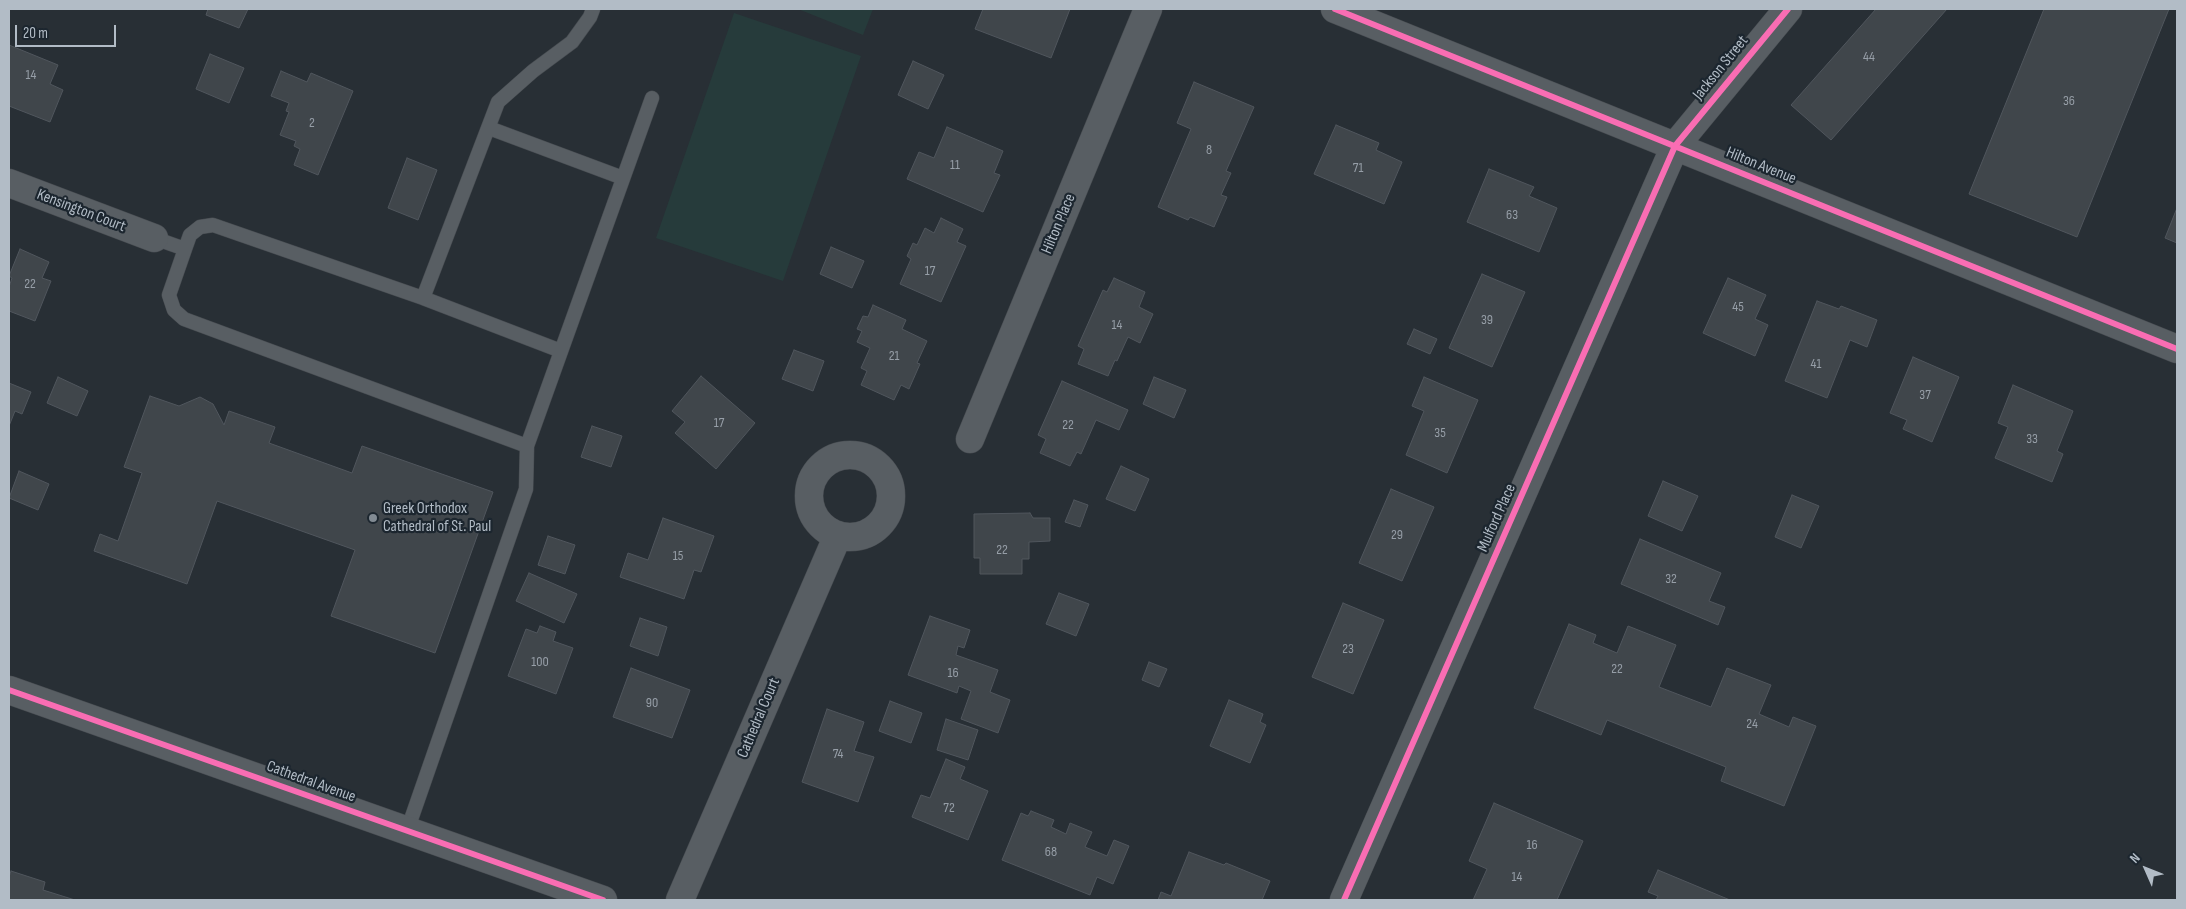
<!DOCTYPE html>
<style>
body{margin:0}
#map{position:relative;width:2186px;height:909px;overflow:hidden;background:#282f35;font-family:"Sofia Sans Condensed",sans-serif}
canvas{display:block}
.frame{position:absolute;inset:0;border:10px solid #b2bcc6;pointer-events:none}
.north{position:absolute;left:2121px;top:844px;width:50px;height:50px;-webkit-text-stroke:4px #1c262f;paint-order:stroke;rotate:314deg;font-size:14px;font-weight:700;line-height:20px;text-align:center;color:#b2bcc6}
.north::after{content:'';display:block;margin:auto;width:18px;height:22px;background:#b2bcc6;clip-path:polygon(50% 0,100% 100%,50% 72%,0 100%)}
.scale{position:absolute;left:15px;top:25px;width:101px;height:22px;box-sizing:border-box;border:2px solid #b2bcc6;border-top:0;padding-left:6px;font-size:15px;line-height:18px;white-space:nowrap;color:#b2bcc6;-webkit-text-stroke:4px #1c262f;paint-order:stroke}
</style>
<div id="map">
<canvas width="2186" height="909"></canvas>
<div class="frame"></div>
<div class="north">N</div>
<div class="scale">20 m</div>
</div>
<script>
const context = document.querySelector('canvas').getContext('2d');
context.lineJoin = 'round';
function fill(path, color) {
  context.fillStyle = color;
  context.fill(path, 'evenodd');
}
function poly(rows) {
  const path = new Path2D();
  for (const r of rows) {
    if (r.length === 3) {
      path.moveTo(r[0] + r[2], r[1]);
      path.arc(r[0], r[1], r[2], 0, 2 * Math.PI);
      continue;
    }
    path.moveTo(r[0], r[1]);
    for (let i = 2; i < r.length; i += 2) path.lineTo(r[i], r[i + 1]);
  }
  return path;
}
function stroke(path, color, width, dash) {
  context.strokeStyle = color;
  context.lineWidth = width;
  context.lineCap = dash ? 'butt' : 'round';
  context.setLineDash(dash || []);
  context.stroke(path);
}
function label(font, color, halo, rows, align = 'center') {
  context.font = font + ' "Sofia Sans Condensed",sans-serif';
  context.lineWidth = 4.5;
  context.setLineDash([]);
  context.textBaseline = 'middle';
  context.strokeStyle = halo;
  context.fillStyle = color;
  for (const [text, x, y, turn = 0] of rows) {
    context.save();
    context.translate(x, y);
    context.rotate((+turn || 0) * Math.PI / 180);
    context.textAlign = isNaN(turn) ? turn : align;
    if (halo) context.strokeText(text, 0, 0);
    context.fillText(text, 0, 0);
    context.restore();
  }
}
const green = poly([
 [798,9,873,9,863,35],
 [734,13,861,56,783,281,656,238]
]);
const building = poly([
 [208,9,248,9,239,28,206,15,208,9],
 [983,9,1070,9,1051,58,975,29,983,9],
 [1876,9,1947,9,1831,140,1791,105,1876,9],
 [2044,9,2169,9,2077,237,1969,194,2044,9],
 [9,45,58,65,50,84,63,90,50,122,9,106,9,45],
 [210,54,244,68,229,103,196,89,210,54],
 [913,61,944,75,928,109,898,95,913,61],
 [281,71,307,82,311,73,353,91,318,175,294,165,300,149,294,146,296,141,280,135,289,112,286,111,289,103,271,96,281,71],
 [1194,82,1254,107,1226,171,1231,173,1221,195,1227,197,1214,227,1190,217,1188,220,1158,207,1191,129,1177,123,1194,82],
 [1336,125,1379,143,1376,150,1402,162,1384,204,1314,174,1336,125],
 [947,127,1003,151,994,173,1000,175,983,212,907,179,919,152,934,158,947,127],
 [407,158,437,170,418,220,388,208,407,158],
 [1489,169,1534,187,1529,196,1557,208,1539,252,1467,222,1489,169],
 [2177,208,2177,243,2165,238,2177,208],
 [941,218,963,229,957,242,966,246,941,302,900,284,911,259,907,256,913,243,917,245,925,228,934,233,941,218],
 [831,247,864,261,852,288,820,274,831,247],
 [20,249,49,262,42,278,51,281,35,321,9,311,9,287,12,278,9,276,20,249],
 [1482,274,1525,292,1492,367,1449,348,1482,274],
 [1114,278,1145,292,1139,307,1153,314,1140,343,1128,337,1117,361,1115,360,1108,376,1078,364,1084,349,1078,346,1103,290,1107,292,1114,278],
 [1728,278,1766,295,1755,319,1768,325,1755,356,1703,333,1728,278],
 [1817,301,1839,309,1841,306,1877,320,1867,347,1850,340,1827,398,1785,381,1817,301],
 [873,305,906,320,902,329,927,341,917,363,920,364,909,389,901,385,894,400,861,385,867,371,861,368,870,348,857,342,862,331,857,329,863,316,868,317,873,305],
 [1414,329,1437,339,1430,354,1407,344,1414,329],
 [794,350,824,361,813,391,782,379,794,350],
 [1913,357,1959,377,1932,442,1903,429,1907,420,1890,413,1913,357],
 [701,376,755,423,716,469,675,433,685,422,672,411,701,376],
 [58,377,88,391,77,416,47,403,58,377],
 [1154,377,1186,390,1174,418,1143,404,1154,377],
 [1424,377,1478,400,1447,473,1406,455,1424,411,1412,406,1424,377],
 [1062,381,1128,410,1119,430,1096,420,1081,454,1077,452,1070,466,1040,453,1046,439,1038,435,1062,381],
 [9,383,31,392,22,414,15,411,9,426,9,383],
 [2013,385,2073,411,2057,451,2063,454,2052,482,1995,458,2008,427,1998,423,2013,385],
 [150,396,179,406,200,397,213,404,224,425,229,411,275,427,269,443,352,473,362,446,493,492,435,653,331,616,355,550,217,501,187,584,94,551,100,534,118,541,142,473,124,467,150,396],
 [592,426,622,436,611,467,581,457,592,426],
 [1121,466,1149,479,1135,511,1106,499,1121,466],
 [19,471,49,484,38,510,9,498,19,471],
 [1663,481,1698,496,1682,531,1648,516,1663,481],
 [1391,489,1434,507,1402,581,1359,563,1391,489],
 [1792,495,1819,506,1801,548,1775,537,1792,495],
 [1074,500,1088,505,1080,527,1065,522,1074,500],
 [1030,513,1033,518,1050,518,1050,541,1029,542,1029,559,1022,559,1022,574,980,574,980,558,974,558,974,514,1030,513],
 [663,518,714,536,701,572,694,570,684,599,620,577,628,553,648,560,663,518],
 [548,536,575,545,565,574,538,565,548,536],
 [1640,539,1721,573,1709,601,1725,607,1718,625,1621,584,1640,539],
 [529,573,577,594,564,623,516,601,529,573],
 [1059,593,1089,604,1076,636,1046,624,1059,593],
 [1343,603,1384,620,1353,694,1312,677,1343,603],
 [930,616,970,630,964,648,958,646,956,655,998,670,990,692,1010,700,998,733,961,719,971,691,959,686,957,693,908,675,930,616],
 [640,618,667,627,658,656,630,646,640,618],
 [1569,624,1596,635,1593,643,1617,653,1628,626,1676,645,1659,687,1711,707,1727,668,1771,685,1759,714,1789,727,1793,717,1816,726,1784,806,1721,781,1726,767,1607,720,1601,735,1534,708,1569,624],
 [540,626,556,632,553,641,573,648,556,694,508,676,526,629,537,633,540,626],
 [1149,662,1167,669,1159,687,1142,680,1149,662],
 [631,668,690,690,672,738,613,717,631,668],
 [1229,700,1263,714,1260,722,1266,725,1250,763,1210,746,1229,700],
 [890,701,922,713,911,743,879,731,890,701],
 [827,709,864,722,854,751,874,757,858,802,802,782,827,709],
 [946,719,978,730,968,760,937,750,946,719],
 [946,759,965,767,960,779,988,791,968,840,912,817,921,795,930,798,946,759],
 [1494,803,1583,841,1557,900,1473,900,1487,869,1469,861,1494,803],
 [1031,811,1054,820,1051,827,1066,834,1070,823,1092,832,1085,847,1107,856,1114,840,1129,846,1113,884,1097,877,1090,895,1002,860,1021,813,1028,816,1031,811],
 [1189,852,1224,865,1226,863,1270,881,1262,900,1158,900,1161,892,1171,896,1189,852],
 [1658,870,1730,900,1656,900,1658,896,1648,892,1658,870],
 [11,871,45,882,43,890,75,900,9,900,9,877,11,871]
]);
const service = poly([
 [489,128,623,178],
 [154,238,185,249],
 [423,298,498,102,533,71,572,42,590,17,593,9],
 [527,446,184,319,174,310,169,295,185,249,190,235,200,227,213,225,423,298,561,351],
 [407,831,526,489,527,446,652,98]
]);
const minor = poly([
 [1335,9,2177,349],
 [9,183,154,238],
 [970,439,1148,9],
 [850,496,41],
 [680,900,838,535],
 [1344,900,1675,146,1788,9]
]);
const tertiary = poly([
 [9,690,603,900]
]);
const cycleway = poly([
 [1335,9,2177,349],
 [9,690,603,900],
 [1344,900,1675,146,1788,9]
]);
const markers = [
 [373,518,5,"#828b93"]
];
const numberNames = [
 ["44",1869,57],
 ["14",31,75],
 ["36",2069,101],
 ["2",312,123],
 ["8",1209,150],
 ["11",955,165],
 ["71",1358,168],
 ["63",1512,215],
 ["17",930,271],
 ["22",30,284],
 ["45",1738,307],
 ["39",1487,320],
 ["14",1117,325],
 ["21",894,356],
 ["41",1816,364],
 ["37",1925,395],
 ["17",719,423],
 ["22",1068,425],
 ["35",1440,433],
 ["33",2032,439],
 ["29",1397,535],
 ["22",1002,550],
 ["15",678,556],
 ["32",1671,579],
 ["23",1348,649],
 ["100",540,662],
 ["22",1617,669],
 ["16",953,673],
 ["90",652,703],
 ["24",1752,724],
 ["74",838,754],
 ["72",949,808],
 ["16",1532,845],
 ["68",1051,852],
 ["14",1517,877]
];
const streetNames = [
 ["Jackson Street",1721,68,-51],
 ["Hilton Avenue",1761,166,22],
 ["Kensington Court",81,211,21],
 ["Hilton Place",1059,224,-67],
 ["Mulford Place",1497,518,-66],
 ["Cathedral Court",759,718,-67],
 ["Cathedral Avenue",311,782,20]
];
const poiNames = [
 ["Greek Orthodox",383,509],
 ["Cathedral of St. Paul",383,527]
];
fill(green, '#263b3b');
fill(building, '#40464b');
stroke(building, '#50565d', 1);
stroke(service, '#464b50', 15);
stroke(minor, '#464b50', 29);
stroke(tertiary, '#464b50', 29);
stroke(service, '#585e63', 14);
stroke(minor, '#585e63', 28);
stroke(tertiary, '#585e63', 28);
stroke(cycleway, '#f96db3', 6);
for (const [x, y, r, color] of markers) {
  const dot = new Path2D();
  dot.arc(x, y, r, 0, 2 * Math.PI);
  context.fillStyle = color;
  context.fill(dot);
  stroke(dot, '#1c262f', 2);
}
label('14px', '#969ea7', null, numberNames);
label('16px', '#b2bcc6', '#1c262f', streetNames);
label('16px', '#b2bcc6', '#1c262f', poiNames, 'left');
</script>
